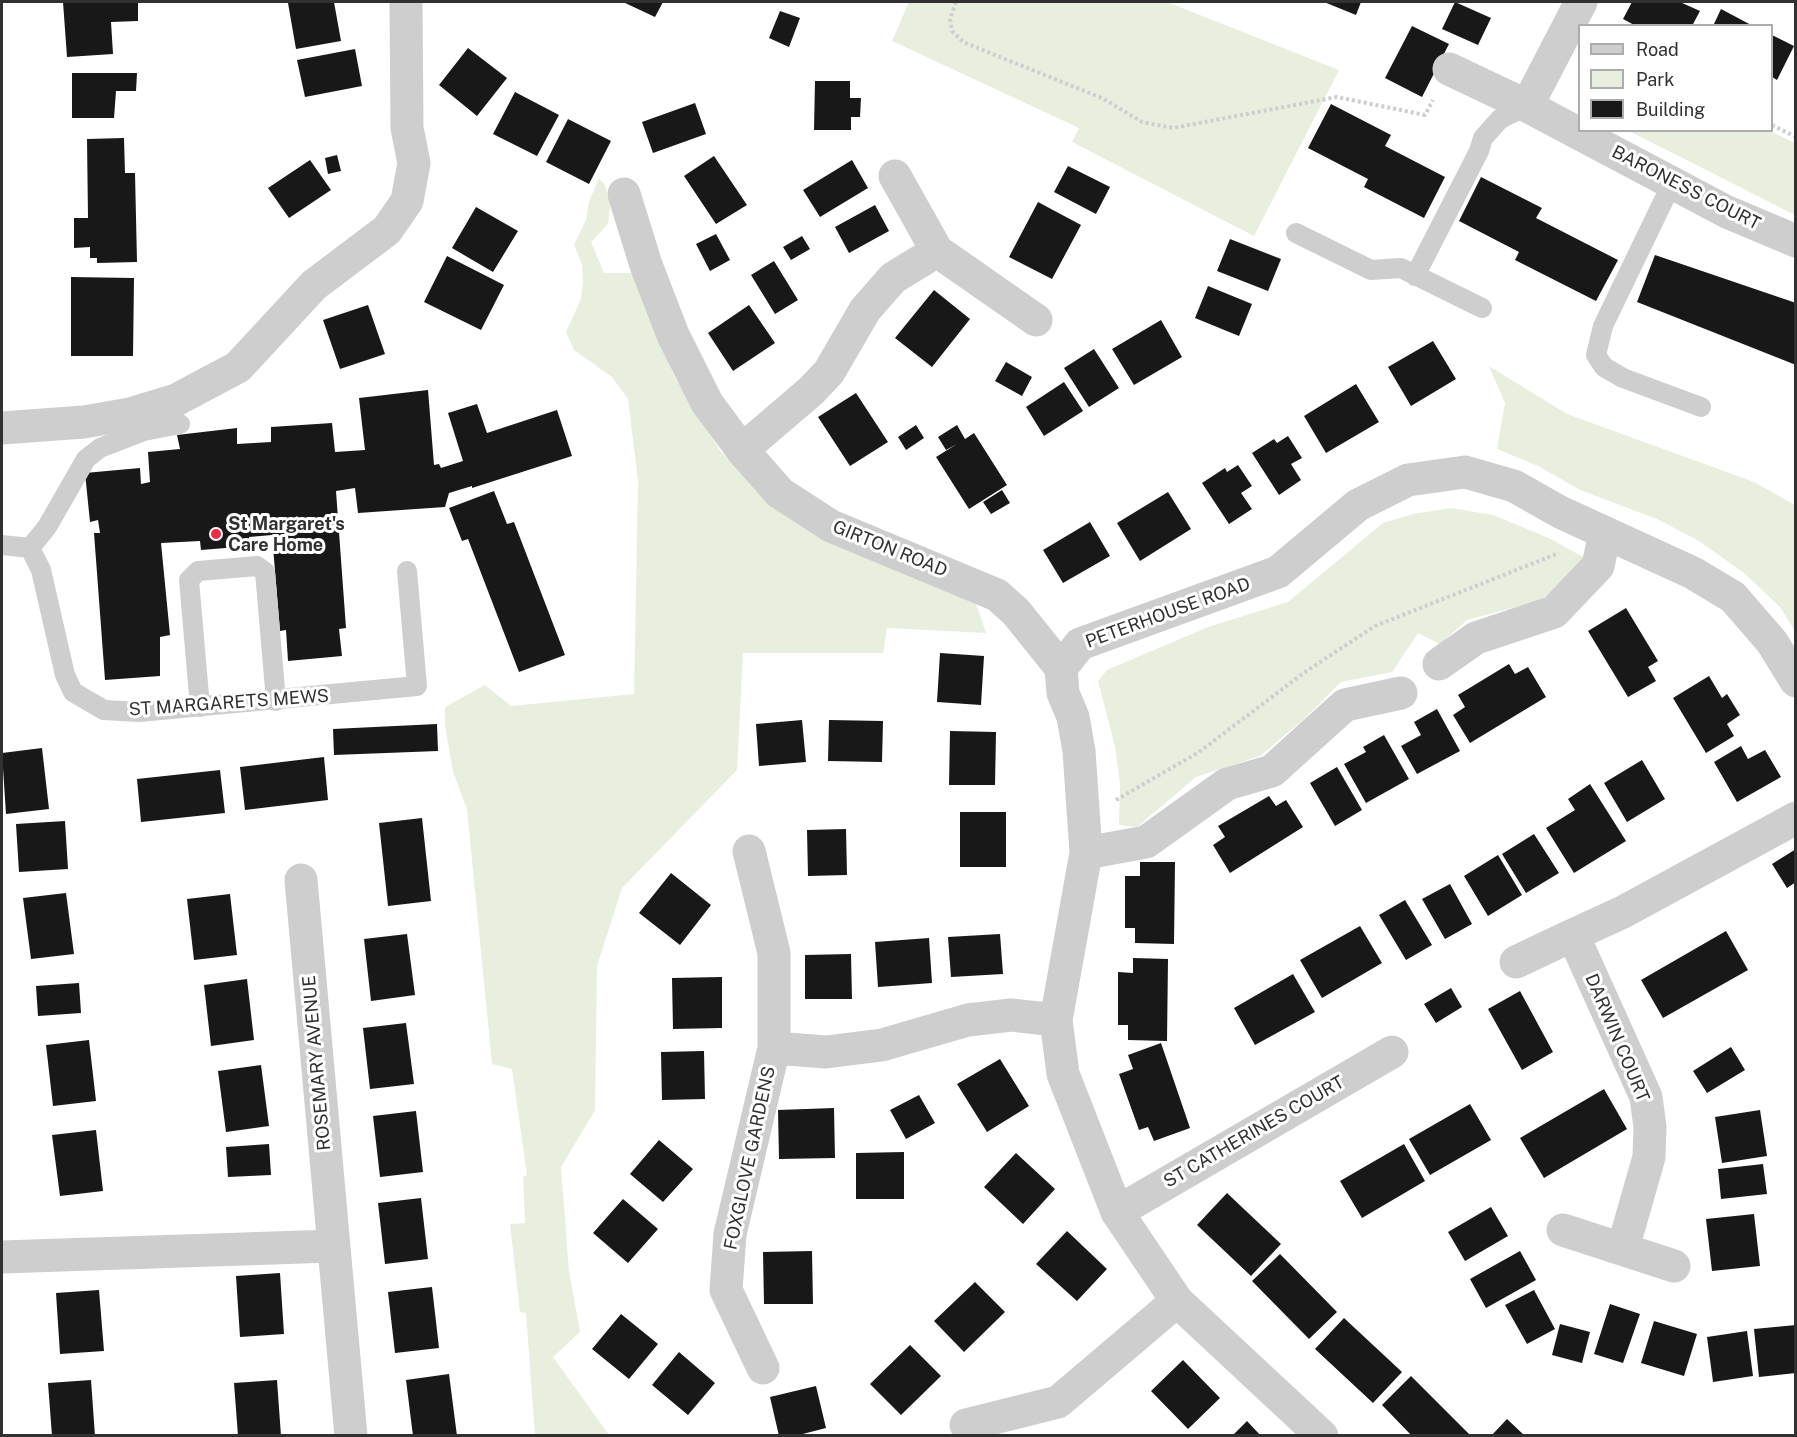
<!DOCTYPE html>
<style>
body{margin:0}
#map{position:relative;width:1797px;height:1437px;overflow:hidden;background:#fff;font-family:"Public Sans",sans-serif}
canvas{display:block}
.frame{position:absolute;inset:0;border:3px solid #313131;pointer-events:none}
.legend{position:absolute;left:1578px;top:24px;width:195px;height:108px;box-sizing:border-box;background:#fff;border:2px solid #adadad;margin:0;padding:8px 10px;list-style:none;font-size:18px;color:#313131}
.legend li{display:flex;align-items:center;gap:12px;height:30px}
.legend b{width:30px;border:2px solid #adadad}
</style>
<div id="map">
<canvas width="1797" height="1437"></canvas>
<div class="frame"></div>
<ul class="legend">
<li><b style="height:8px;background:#cecece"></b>Road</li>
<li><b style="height:16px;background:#e8efdf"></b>Park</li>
<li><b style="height:16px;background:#181818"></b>Building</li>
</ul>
</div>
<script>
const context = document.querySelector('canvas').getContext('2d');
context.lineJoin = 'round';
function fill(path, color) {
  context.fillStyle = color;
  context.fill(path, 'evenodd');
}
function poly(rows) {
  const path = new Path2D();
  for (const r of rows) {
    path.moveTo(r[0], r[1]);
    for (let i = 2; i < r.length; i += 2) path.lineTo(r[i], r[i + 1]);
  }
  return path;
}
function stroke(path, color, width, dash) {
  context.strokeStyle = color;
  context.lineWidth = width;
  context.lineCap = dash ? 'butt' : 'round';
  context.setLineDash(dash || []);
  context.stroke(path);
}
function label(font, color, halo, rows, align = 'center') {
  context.font = font + ' "Public Sans",sans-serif';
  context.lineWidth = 6;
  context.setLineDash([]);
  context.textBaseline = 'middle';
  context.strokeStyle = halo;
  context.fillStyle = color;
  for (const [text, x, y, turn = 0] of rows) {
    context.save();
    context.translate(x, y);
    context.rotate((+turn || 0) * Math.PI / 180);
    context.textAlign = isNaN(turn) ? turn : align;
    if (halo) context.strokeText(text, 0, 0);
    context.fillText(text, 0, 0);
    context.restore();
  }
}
const green = poly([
 [909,2,1167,2,1339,70,1254,236,1072,142,1079,128,892,41],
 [1629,131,1770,131,1795,143,1795,215],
 [599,178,605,185,610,206,608,224,591,242,604,273,636,273,674,376,721,452,779,508,973,595,986,633,887,628,883,653,743,653,737,770,622,888,597,966,595,1110,561,1167,569,1271,580,1332,553,1357,609,1435,535,1435,526,1313,520,1312,510,1224,525,1223,523,1177,527,1175,512,1069,492,1064,467,809,453,772,445,725,445,707,485,685,511,706,634,694,638,481,628,399,612,377,574,350,566,332,581,299,583,281,582,264,574,245,586,220,589,202],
 [1489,366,1567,414,1754,482,1795,505,1795,631,1780,607,1744,573,1699,541,1657,519,1580,490,1538,466,1497,449,1505,403],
 [1451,508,1493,515,1551,539,1585,558,1542,600,1467,620,1440,644,1418,633,1392,672,1341,682,1303,720,1260,756,1196,777,1137,827,1119,825,1120,783,1115,746,1098,681,1107,670,1208,627,1288,602,1383,523,1413,514]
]);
const building = poly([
 [63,2,138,2,138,21,111,22,113,54,67,57],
 [298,2,334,2,341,41,296,49,288,3],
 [623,2,663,2,655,17],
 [1324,2,1361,2,1356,15],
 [1455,2,1491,18,1478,45,1442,29],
 [1632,2,1680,2,1700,11,1692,26,1636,26,1623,19],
 [1721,9,1753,26,1713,26],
 [780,11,800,18,789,47,769,38],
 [1412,26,1449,44,1422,97,1385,78],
 [1772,35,1794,46,1777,80,1772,77],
 [468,48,507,78,477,116,439,85],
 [355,49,362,86,305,97,297,60],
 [72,73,137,73,136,91,116,91,114,118,72,118],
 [815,81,850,81,850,98,861,98,860,117,851,117,851,130,814,130],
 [515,92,559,115,537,156,493,134],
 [695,103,706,134,653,153,642,122],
 [1331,104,1391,135,1385,146,1445,177,1424,218,1364,187,1368,179,1308,148],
 [568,119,611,141,589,184,546,162],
 [124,138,125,173,135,173,137,262,97,263,97,258,90,258,90,247,74,248,74,218,88,218,87,139],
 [337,155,341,171,328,174,325,158],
 [714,156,747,205,716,224,684,176],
 [310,160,331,190,289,218,268,188],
 [852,160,868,188,820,217,803,190],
 [1068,166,1110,187,1096,214,1054,192],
 [1481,177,1542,208,1536,218,1618,260,1596,301,1515,260,1519,252,1459,221],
 [1038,202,1081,225,1052,279,1009,257],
 [875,205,889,231,849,253,835,227],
 [476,207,518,231,493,272,452,248],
 [716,234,730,260,710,271,696,244],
 [802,236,810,249,791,260,783,247],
 [1230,239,1281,259,1268,291,1217,271],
 [1655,255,1796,303,1796,365,1637,302],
 [447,256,504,285,481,330,424,302],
 [774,261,798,300,775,314,751,275],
 [71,277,134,278,133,356,71,356],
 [1208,286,1252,304,1239,336,1195,318],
 [934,290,970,319,932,367,895,338],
 [368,305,385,354,340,369,323,320],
 [749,305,775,343,733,371,708,333],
 [1161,320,1182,357,1134,385,1112,349],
 [1433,341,1456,379,1411,406,1388,367],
 [1094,349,1119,388,1089,407,1064,368],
 [1006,362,1032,377,1022,396,995,381],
 [1064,382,1083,411,1044,436,1026,407],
 [1356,384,1379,422,1326,453,1304,416],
 [428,390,434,465,439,464,441,468,463,461,448,413,477,404,487,433,557,410,572,456,472,488,472,486,449,493,445,507,358,513,355,488,336,491,346,628,339,629,342,656,288,661,286,630,280,631,272,535,249,537,250,546,201,550,200,541,161,543,170,635,160,637,160,676,105,680,94,533,100,533,98,520,90,522,85,473,140,468,141,484,150,482,148,452,180,449,177,435,237,428,237,444,271,442,271,427,332,423,335,452,365,450,359,398],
 [856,393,888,442,850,466,818,417],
 [916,425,924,438,906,450,898,437],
 [957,425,965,439,974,433,1007,485,969,509,936,457,957,444,946,450,938,437],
 [1288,436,1302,458,1291,464,1301,480,1279,495,1252,453,1274,439,1277,443],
 [1238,465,1252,486,1241,493,1252,509,1229,524,1202,483,1225,468,1227,472],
 [1002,490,1010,503,991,514,983,502],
 [494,491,507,524,514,522,565,655,519,672,468,539,462,541,449,508],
 [1168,492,1191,529,1140,561,1117,523],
 [1090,522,1110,556,1063,583,1043,550],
 [1626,608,1658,661,1648,667,1656,681,1628,697,1588,631],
 [940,653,984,656,981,705,937,702],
 [1509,664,1515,674,1528,667,1546,697,1470,743,1453,715,1465,707,1458,695],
 [1709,676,1722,698,1727,694,1740,715,1727,724,1734,736,1706,753,1673,698],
 [1437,709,1460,751,1417,774,1401,746,1421,735,1414,722],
 [802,720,806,762,759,766,756,724],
 [829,720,883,721,882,762,828,761],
 [437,724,438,751,334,755,333,729],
 [950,731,996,732,995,785,949,785],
 [1384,735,1409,779,1366,803,1344,764,1366,752,1363,747],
 [1741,746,1748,759,1765,750,1781,777,1737,802,1714,762],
 [42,748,49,809,6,814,2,753],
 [324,757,328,800,245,810,240,767],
 [1642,760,1665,799,1627,822,1604,783],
 [1337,767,1362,810,1335,826,1310,783],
 [220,770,225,813,141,822,137,779],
 [1590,784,1626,841,1574,873,1546,828,1575,810,1568,799],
 [1269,796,1276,806,1286,800,1303,827,1230,873,1213,845,1225,837,1218,826],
 [960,812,1006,812,1006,867,960,867],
 [422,818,431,901,388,906,379,823],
 [65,821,68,869,19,872,16,824],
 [846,829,847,875,808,876,807,830],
 [1534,834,1559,873,1526,893,1502,854],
 [1796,849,1796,882,1787,888,1772,864],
 [1498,855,1522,895,1488,916,1464,876],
 [1140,862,1175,862,1174,944,1135,943,1135,928,1125,928,1125,876,1140,876],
 [671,873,711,905,680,945,639,913],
 [1450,884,1472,924,1445,939,1422,899],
 [66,893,74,954,31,959,23,898],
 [230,894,237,955,194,960,187,899],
 [1405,900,1432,945,1406,960,1379,915],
 [1360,926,1382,963,1322,998,1300,960],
 [1726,931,1748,970,1663,1018,1641,980],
 [407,934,415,995,371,1001,364,939],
 [1000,934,1003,974,951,977,948,937],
 [929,938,932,983,878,987,875,942],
 [851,954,852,999,805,999,805,955],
 [1133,958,1168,959,1167,1041,1128,1040,1128,1025,1118,1025,1118,972,1133,973],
 [1293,974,1315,1012,1255,1045,1234,1008],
 [722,977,722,1028,673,1029,672,978],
 [247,979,254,1040,211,1046,204,985],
 [79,983,81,1013,38,1016,36,986],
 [1451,988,1462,1007,1436,1023,1424,1004],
 [1520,991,1553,1052,1522,1070,1488,1009],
 [406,1023,414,1084,370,1089,363,1028],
 [89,1040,96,1101,53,1106,46,1045],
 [1161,1043,1190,1128,1154,1141,1148,1127,1139,1130,1119,1074,1133,1069,1128,1055],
 [1731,1047,1745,1070,1707,1093,1693,1071],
 [704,1051,705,1099,662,1100,661,1052],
 [1000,1059,1029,1106,987,1132,957,1084],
 [261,1065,269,1126,226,1132,218,1071],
 [1604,1089,1627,1129,1544,1178,1520,1138],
 [919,1095,935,1123,906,1139,890,1110],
 [1470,1104,1491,1140,1430,1175,1409,1139],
 [834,1108,835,1158,779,1159,778,1110],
 [1760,1110,1767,1156,1722,1163,1715,1117],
 [416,1111,423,1172,380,1177,373,1116],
 [96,1130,103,1191,60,1196,52,1135],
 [659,1140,693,1169,663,1202,630,1174],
 [269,1144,271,1175,228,1177,226,1147],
 [1404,1144,1425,1181,1362,1218,1340,1181],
 [904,1152,904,1199,856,1199,856,1153],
 [1016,1153,1055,1189,1023,1224,984,1187],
 [1763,1164,1767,1194,1721,1199,1718,1169],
 [1227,1193,1281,1244,1251,1276,1197,1225],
 [421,1198,428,1259,385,1264,378,1203],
 [623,1199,658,1229,628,1263,593,1233],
 [1491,1207,1508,1236,1465,1261,1448,1232],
 [1754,1214,1760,1266,1712,1271,1706,1219],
 [1067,1231,1107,1269,1077,1301,1036,1264],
 [812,1251,813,1304,764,1304,763,1252],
 [1520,1251,1536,1280,1486,1308,1470,1279],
 [1280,1254,1337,1312,1309,1339,1252,1281],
 [280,1273,284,1334,240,1337,236,1276],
 [975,1282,1005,1312,964,1352,934,1321],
 [432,1287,439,1348,395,1353,388,1292],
 [99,1290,104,1351,60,1354,56,1293],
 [1534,1290,1555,1329,1527,1344,1505,1305],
 [1610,1304,1640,1314,1623,1363,1594,1354],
 [621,1314,658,1344,629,1379,592,1349],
 [1344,1318,1402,1372,1373,1403,1315,1349],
 [1654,1321,1697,1334,1684,1376,1641,1363],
 [1560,1324,1590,1332,1582,1363,1552,1355],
 [1796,1325,1796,1373,1759,1377,1754,1329],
 [1747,1331,1753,1376,1713,1382,1707,1337],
 [910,1345,941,1376,901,1415,870,1384],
 [679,1352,715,1383,688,1415,652,1385],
 [1183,1360,1220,1398,1188,1429,1151,1391],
 [449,1374,457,1436,413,1436,406,1380],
 [1411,1376,1471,1436,1412,1436,1382,1405],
 [91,1380,95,1436,52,1436,48,1383],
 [277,1380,281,1436,238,1436,234,1383],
 [816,1386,826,1428,795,1436,779,1436,770,1397],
 [1507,1419,1525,1436,1491,1436],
 [1247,1421,1261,1436,1232,1436]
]);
const path = poly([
 [956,2,950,19,952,31,963,42,1102,98,1142,122,1173,128,1337,97,1425,115,1433,100],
 [1772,125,1796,137],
 [1116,800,1199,752,1305,672,1375,626,1559,553]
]);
const lane = poly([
 [1673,181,1603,326,1596,355,1604,367,1623,378,1701,407],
 [1296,233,1371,270,1401,268,1482,308],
 [1415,276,1479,151,1483,138,1500,119,1527,106],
 [2,545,30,548,41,570,65,675,73,692,104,710,139,712,417,686,407,571],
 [30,548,47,527,86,459,100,448,144,431,180,424],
 [200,707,189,580,198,571,257,566,265,572,276,701]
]);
const street = poly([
 [1449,69,1527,106,1727,212,1796,241],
 [1527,106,1581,2],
 [895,176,937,251,1036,320],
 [624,194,646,265,673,335,707,403,742,450,780,493,831,526,997,595,1016,612,1061,668],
 [2,428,84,422,130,414,176,400,238,367,314,285,387,230,407,201,414,163,407,128,406,2],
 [742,450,811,391,829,372,865,310,893,278,937,251],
 [1439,664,1476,638,1554,612,1598,566,1605,533],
 [749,851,774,953,774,1048,730,1234,726,1290,763,1368],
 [1086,853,1146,842,1227,784,1272,771,1345,705,1401,693],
 [301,880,351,1436],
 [1516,962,1573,935],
 [774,1048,826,1052,882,1045,968,1020,1011,1015,1056,1020],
 [1117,1212,1392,1052],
 [1563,1230,1674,1266],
 [1623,1248,1649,1157,1650,1127,1646,1097,1573,935,1623,912,1796,818],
 [2,1257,333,1246],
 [966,1425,1058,1402,1177,1301],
 [1322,1436,1177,1301,1117,1212,1063,1074,1056,1020,1086,853,1079,751,1073,717,1063,693,1061,668,1080,644,1278,572,1358,505,1408,480,1465,472,1514,486,1560,512,1693,573,1733,597,1772,642,1796,681]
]);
const markers = [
 [216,534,6,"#f12b45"]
];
const streetNames = [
 ["BARONESS COURT",1686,188,27],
 ["GIRTON ROAD",890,549,22],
 ["PETERHOUSE ROAD",1168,613,-20],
 ["ST MARGARETS MEWS",229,703,-4],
 ["DARWIN COURT",1617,1038,67],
 ["ROSEMARY AVENUE",317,1063,-95],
 ["ST CATHERINES COURT",1254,1132,-30],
 ["FOXGLOVE GARDENS",750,1158,-78]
];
const poiNames = [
 ["St Margaret's",228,524],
 ["Care Home",228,545]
];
fill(green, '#e8efdf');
fill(building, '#181818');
stroke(path, '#cecece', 4, [3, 3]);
stroke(lane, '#cecece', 20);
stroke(street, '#cecece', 33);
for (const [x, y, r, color] of markers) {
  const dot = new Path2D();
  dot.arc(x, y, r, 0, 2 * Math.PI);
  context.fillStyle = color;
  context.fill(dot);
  stroke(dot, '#fff', 2);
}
label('18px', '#313131', '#fff', streetNames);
label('bold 18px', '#313131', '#fff', poiNames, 'left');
</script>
